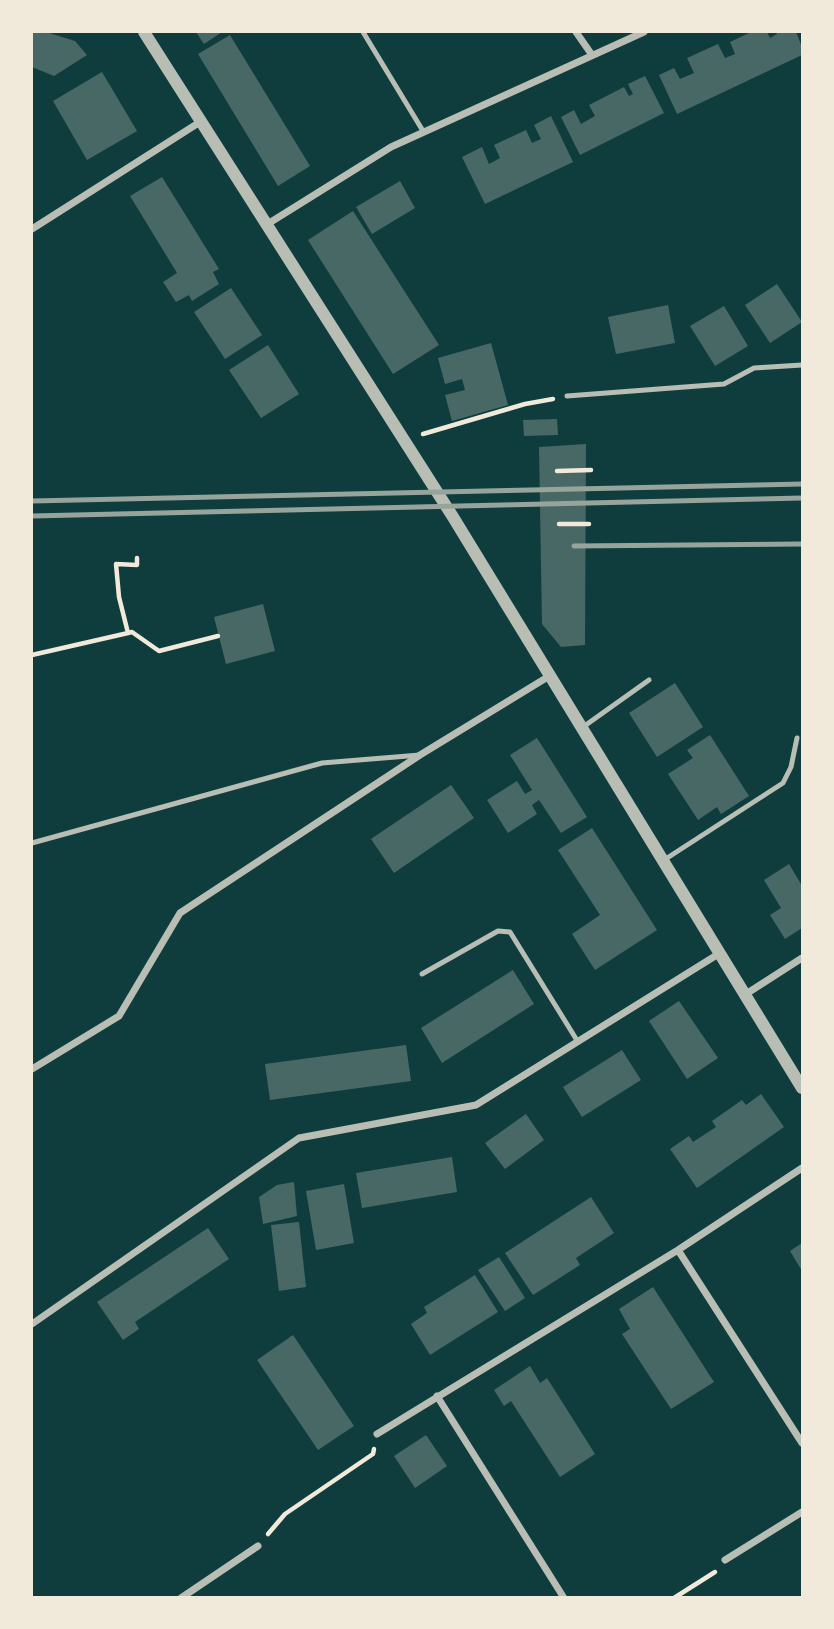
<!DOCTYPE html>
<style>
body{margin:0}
#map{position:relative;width:834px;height:1629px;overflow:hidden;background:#0f3d3e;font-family:Quicksand,sans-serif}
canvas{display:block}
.frame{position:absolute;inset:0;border:33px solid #f1e9da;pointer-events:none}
</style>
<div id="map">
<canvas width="834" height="1629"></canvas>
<div class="frame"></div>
</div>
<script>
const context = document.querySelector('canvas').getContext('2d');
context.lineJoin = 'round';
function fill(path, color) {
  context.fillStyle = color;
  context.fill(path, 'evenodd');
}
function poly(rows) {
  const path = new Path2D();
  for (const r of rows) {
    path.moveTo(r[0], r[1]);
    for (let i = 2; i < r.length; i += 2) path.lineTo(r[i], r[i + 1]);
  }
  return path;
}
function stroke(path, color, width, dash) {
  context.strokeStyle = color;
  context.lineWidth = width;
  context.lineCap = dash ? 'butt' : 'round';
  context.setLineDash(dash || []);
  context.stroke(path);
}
const building = poly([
 [32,32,46,32,75,41,87,55,54,76,32,67],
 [196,32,222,32,204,44],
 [751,32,767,32,770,38,777,34,776,32,796,32,802,47,802,55,677,114,659,75,674,68,680,79,694,73,687,58,718,44,725,58,735,54,730,42],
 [230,35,310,166,278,186,198,54],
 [102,72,137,131,87,160,53,101],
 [645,76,664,113,580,155,561,117,574,110,581,124,595,116,589,105,624,87,629,96,633,94,628,84],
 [551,116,573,162,485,204,462,157,482,147,489,164,500,158,494,145,526,130,532,143,541,139,534,125],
 [162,177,219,269,213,272,219,284,192,301,189,295,176,302,163,282,177,273,130,196],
 [400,181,415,208,372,234,356,207],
 [353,211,439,345,393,374,308,240],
 [777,284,802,322,770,343,745,305],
 [231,288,262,335,225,359,194,312],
 [668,305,675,343,616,354,608,317],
 [724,306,748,346,715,366,690,326],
 [491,343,508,405,452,421,445,395,465,390,462,379,445,384,438,358],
 [268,345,299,394,261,418,229,370],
 [557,419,558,435,524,436,523,420],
 [586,444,585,645,561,647,542,624,539,447],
 [263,604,275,651,226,664,214,617],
 [675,683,703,727,657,757,629,713],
 [710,735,749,796,721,814,717,807,698,820,668,774,693,758,687,750],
 [537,738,587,817,561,833,539,800,532,805,537,814,508,833,487,800,517,781,525,794,532,790,510,755],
 [451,785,474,818,394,873,371,839],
 [592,828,657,930,595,970,572,934,600,915,558,850],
 [789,864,801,884,802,883,802,928,785,939,770,915,781,908,764,880],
 [513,970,534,1004,442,1063,421,1028],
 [679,1001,718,1058,687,1079,649,1021],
 [406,1045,411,1081,270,1100,265,1064],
 [622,1050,641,1080,582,1117,563,1087],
 [761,1094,784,1127,697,1188,670,1149,689,1136,693,1142,716,1127,712,1121,742,1100,746,1105],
 [526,1114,544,1140,505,1169,485,1143],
 [452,1157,457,1192,362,1208,356,1173],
 [294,1182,297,1216,263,1224,259,1197,277,1185],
 [344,1184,354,1243,316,1250,306,1191],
 [591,1197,614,1233,576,1258,580,1265,533,1295,505,1253],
 [299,1222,306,1287,279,1291,271,1225],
 [208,1228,229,1259,135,1322,139,1329,123,1340,97,1302],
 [802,1243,802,1271,790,1251],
 [499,1257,525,1298,505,1311,478,1270],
 [475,1275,498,1312,430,1355,411,1324,427,1313,424,1307],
 [653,1287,714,1382,671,1409,622,1334,630,1329,619,1309],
 [293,1335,354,1426,318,1450,257,1360],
 [530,1366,540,1383,547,1378,595,1454,560,1477,511,1401,504,1406,494,1390],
 [426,1435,447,1466,415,1488,394,1456]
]);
const path = poly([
 [423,434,525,404,553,399],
 [557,471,591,470],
 [559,524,589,524],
 [128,633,132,632,159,651,218,636],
 [32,655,128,633,119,597,116,564,137,565,137,558],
 [268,1534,285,1514,373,1454,374,1449],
 [674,1598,715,1572]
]);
const service = poly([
 [363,32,423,131],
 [567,396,724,384,754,368,802,365],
 [583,727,649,680],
 [32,843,322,763,420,755],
 [664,860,783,783,791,767,797,738],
 [422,974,498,931,510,932,578,1042]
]);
const minor = poly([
 [576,32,592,55],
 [266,225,391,147,644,32],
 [32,229,200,122],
 [746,994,802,958],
 [32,1069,119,1016,180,913,420,755,551,675],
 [678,1250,802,1443],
 [32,1324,299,1138,476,1105,720,953],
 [437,1396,564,1598],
 [377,1434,678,1250,802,1168],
 [725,1560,802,1512],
 [181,1598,258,1546]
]);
const tertiary = poly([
 [144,32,453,517,802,1088]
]);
const rail = poly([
 [32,501,802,484],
 [32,516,802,498],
 [574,546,802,544]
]);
fill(building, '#486865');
stroke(path, '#f1e9da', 4.5);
stroke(service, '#b8beb3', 5);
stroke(minor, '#b8beb3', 7);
stroke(tertiary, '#b8beb3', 12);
stroke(rail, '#97a49c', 5);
</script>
